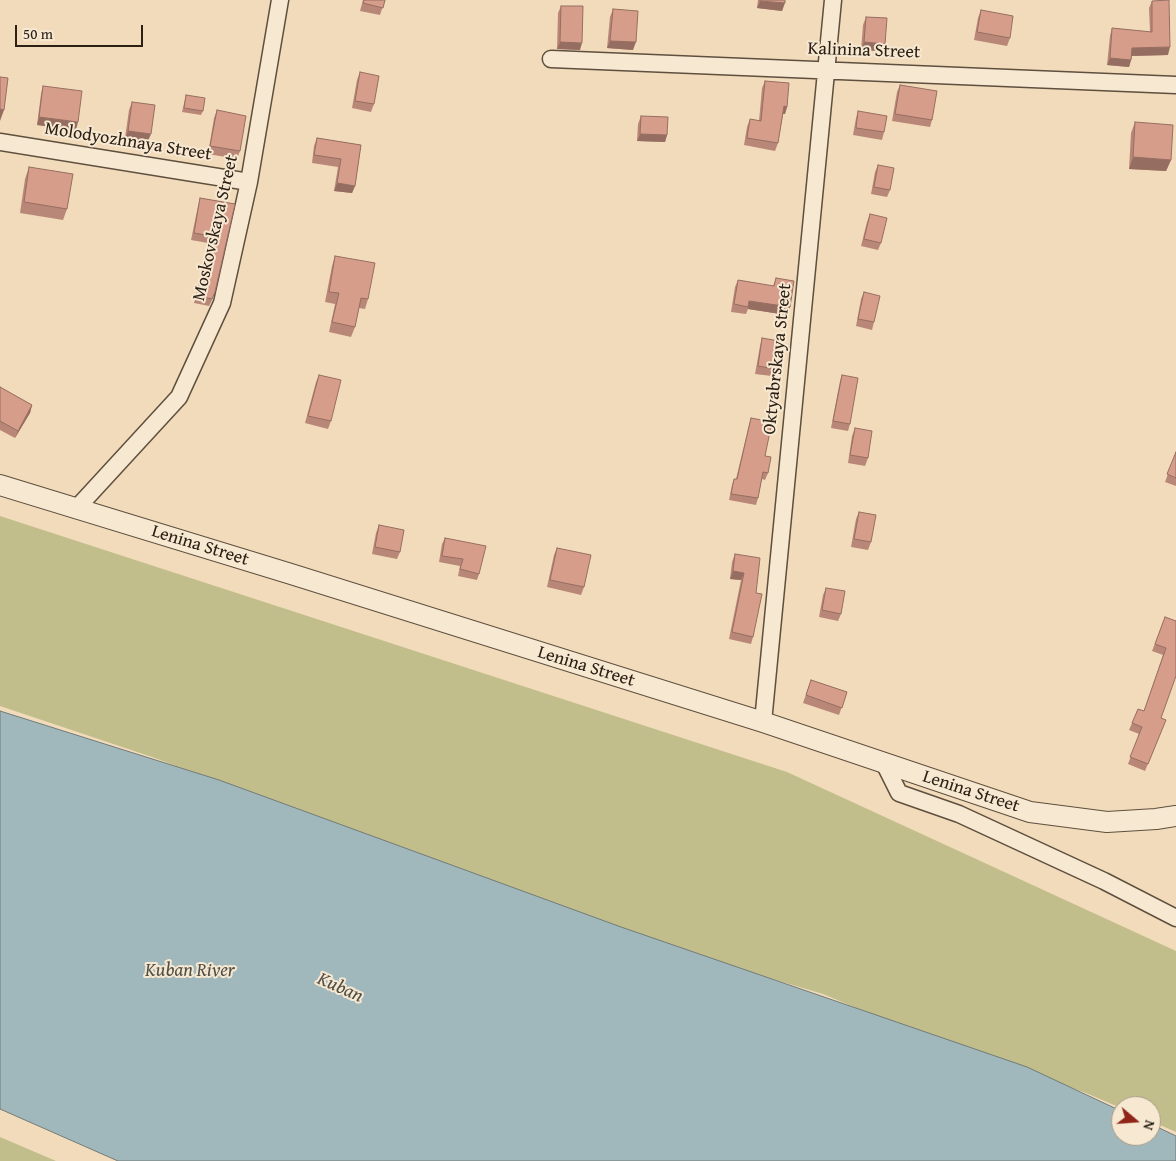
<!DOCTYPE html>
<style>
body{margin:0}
#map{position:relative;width:1176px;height:1161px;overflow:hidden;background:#f2dbba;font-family:"Gentium Book Plus",serif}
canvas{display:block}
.north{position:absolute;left:1111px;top:1096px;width:50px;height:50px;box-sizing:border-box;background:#f7e8d2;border:1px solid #a69886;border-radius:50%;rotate:108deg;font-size:14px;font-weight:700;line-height:20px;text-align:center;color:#2c2015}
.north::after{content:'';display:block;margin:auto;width:18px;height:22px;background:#8f2418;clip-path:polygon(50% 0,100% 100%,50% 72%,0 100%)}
.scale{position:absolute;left:15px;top:25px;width:128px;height:22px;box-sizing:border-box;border:2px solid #2c2015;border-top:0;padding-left:6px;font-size:15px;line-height:18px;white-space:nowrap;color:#2c2015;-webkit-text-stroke:4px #f7e8d2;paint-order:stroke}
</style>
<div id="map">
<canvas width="1176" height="1161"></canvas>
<div class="north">N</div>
<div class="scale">50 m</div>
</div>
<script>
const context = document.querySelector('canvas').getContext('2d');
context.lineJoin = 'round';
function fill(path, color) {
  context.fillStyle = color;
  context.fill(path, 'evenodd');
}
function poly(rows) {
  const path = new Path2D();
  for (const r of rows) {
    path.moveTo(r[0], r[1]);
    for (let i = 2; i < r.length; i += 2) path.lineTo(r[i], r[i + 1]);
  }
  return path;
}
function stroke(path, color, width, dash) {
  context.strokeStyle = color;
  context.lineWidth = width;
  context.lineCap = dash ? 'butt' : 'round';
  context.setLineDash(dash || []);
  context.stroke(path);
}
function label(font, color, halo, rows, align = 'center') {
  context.font = font + ' "Gentium Book Plus",serif';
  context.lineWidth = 4;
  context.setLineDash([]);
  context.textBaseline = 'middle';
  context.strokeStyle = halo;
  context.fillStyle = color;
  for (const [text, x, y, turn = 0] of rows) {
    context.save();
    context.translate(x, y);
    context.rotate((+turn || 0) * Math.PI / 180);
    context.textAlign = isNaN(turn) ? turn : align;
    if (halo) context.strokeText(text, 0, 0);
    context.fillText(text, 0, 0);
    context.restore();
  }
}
const green = poly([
 [0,516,787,772,1176,951,1176,1132,1151,1121,1151,1106,1121,1106,1121,1108,1086,1093,919,1034,823,994,654,944,152,757,0,706],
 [0,1137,56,1161,0,1161]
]);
const water = poly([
 [0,711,219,780,621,927,1027,1067,1121,1111,1121,1136,1151,1136,1151,1124,1176,1136,1176,1161,118,1161,0,1109,0,711]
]);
const minor = poly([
 [551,59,1176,85],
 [0,142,249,182],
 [76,509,179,397,222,303,249,182,280,0],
 [763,722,833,0],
 [884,763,899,793,959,814,1104,881,1176,918]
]);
const tertiary = poly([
 [0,485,291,574,763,722,1030,812,1107,822,1156,819,1176,816]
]);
const wall = poly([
 [363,0,385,0,380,15,360,11],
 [758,0,785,0,782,11,757,8],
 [1152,1,1168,55,1132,56,1131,60,1129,67,1107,65,1110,36,1112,28,1150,32,1149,8],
 [561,6,580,50,557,49,558,13],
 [613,9,633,50,607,48,610,17],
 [981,10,1010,38,1007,46,974,40,978,18],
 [866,17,882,51,861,50,863,25],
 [360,72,374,104,371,112,352,108,357,80],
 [765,81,787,107,785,114,783,114,778,143,775,151,744,145,747,127,750,119,759,121,762,88],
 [900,85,932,120,930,127,892,121,897,92],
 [43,86,76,130,37,125,41,94],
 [186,95,203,111,201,115,182,112],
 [132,102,148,141,125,138,129,110],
 [217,110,240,151,237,159,208,154,214,118],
 [858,111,884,132,882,140,853,135,856,118],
 [641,116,667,135,665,142,637,141,638,124],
 [1135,122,1171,160,1166,171,1129,169,1131,133],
 [317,138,361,145,355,186,352,193,334,191,338,167,312,163,314,146],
 [878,165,890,190,887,197,871,194,875,172],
 [29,167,67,209,63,220,20,213,25,179],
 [200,198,235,204,212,300,209,306,194,303,208,243,191,240,198,206],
 [870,214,881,243,878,250,861,246,867,222],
 [335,256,368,299,365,309,359,308,355,327,351,337,329,332,335,304,325,302,332,266],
 [776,278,787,315,748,309,746,314,731,312,735,287,738,280,773,286],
 [864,292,874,322,872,330,856,326,861,299],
 [762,338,775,369,772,376,755,374,760,346],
 [319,375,331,421,328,429,305,423,316,382],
 [842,375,850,424,848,431,831,428,840,381],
 [0,387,32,405,30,413,15,438,0,430],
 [751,418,765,456,768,473,765,480,762,479,758,498,756,505,729,500,732,485,734,479,736,479,749,425],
 [855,428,868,458,865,466,848,463,852,436],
 [1176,452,1176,486,1165,482],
 [859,512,871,542,868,550,851,547,856,519],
 [379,525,400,552,397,559,372,554,376,533],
 [445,538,479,574,477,580,458,576,460,566,439,562,442,544],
 [557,548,584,587,581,595,547,587,554,555],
 [735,554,756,593,753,637,751,644,729,639,741,580,730,579,732,562],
 [826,588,841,614,838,621,819,617,823,595],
 [1165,617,1176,621,1161,718,1166,720,1145,771,1128,764,1139,734,1129,730,1138,709,1144,711,1163,655,1152,651],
 [811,680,847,692,839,715,803,703]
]);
const shadedWall = poly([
 [760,1,785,3,782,11,757,8],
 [610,41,636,42,633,50,607,48],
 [560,42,582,43,580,50,557,49],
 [864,42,885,44,882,51,861,50],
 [1170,47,1168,55,1130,56,1132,48],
 [1110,58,1131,60,1129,67,1107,65],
 [784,106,787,107,785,114,782,114],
 [0,109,4,110,0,121],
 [39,117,78,122,76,130,37,125],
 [128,131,151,134,148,141,125,138],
 [640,134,667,135,665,142,637,141],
 [1133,157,1171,160,1166,171,1129,169],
 [337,183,355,186,352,193,334,191],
 [749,301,790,307,787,315,748,309],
 [32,405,30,413,15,438,18,431],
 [733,571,744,573,741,580,730,579]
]);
const building = poly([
 [364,0,385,0,383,8,363,3,364,0],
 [760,0,785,0,785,3,760,1,760,0],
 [1169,0,1170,47,1132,48,1131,60,1110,58,1112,28,1152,32,1152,1,1169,0],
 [561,6,583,6,582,43,560,42,561,6],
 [613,9,638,11,636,42,610,41,613,9],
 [981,10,1013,16,1010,38,977,32,981,10],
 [866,17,887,18,885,44,864,42,866,17],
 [360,72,379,76,374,104,355,101,360,72],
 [0,77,8,78,4,110,0,109,0,77],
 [765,81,789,83,787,107,784,106,778,143,747,138,750,119,761,121,765,81],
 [900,85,937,91,932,120,895,114,900,85],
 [43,86,82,91,78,122,39,117,43,86],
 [186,95,205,98,203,111,184,108,186,95],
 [132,102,155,105,151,134,128,131,132,102],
 [217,110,246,116,240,151,210,146,217,110],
 [858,111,887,116,884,132,856,128,858,111],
 [641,116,668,117,667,135,640,134,641,116],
 [1135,122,1173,125,1171,160,1133,157,1135,122],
 [317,138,361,145,355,186,337,183,341,159,314,155,317,138],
 [878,165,894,168,890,190,874,187,878,165],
 [29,167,73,174,67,209,24,202,29,167],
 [200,198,235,204,215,292,212,299,197,296,211,236,194,233,200,198],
 [870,214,887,218,881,243,864,239,870,214],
 [335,256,375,263,368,299,361,298,355,327,332,322,339,293,329,292,335,256],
 [776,278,794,281,790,307,749,301,748,307,734,304,738,280,774,286,776,278],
 [864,292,880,296,874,322,858,319,864,292],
 [762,338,779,341,775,369,758,366,762,338],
 [319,375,341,380,331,421,308,416,319,375],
 [842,375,858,378,850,424,833,421,842,375],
 [0,387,32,405,18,431,0,421,0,387],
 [751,418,772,422,765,456,771,457,768,473,763,472,758,498,731,494,734,479,737,479,751,418],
 [855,428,872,431,868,458,850,455,855,428],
 [1176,452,1176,478,1167,474,1176,452],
 [859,512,876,515,871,542,854,539,859,512],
 [379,525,404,530,400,552,375,547,379,525],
 [445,538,486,546,479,574,460,569,463,559,442,556,445,538],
 [557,548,591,555,584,587,550,580,557,548],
 [735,554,760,558,756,593,762,594,753,637,732,632,744,573,733,571,735,554],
 [826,588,845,591,841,614,822,610,826,588],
 [1165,617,1176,621,1176,676,1161,718,1166,720,1148,764,1130,757,1142,727,1132,723,1138,709,1144,711,1166,648,1155,644,1165,617],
 [811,680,847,692,842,708,806,695,811,680]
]);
const streetNames = [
 ["Kalinina Street",864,51,2],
 ["Molodyozhnaya Street",128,142,9],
 ["Moskovskaya Street",216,228,-77],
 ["Oktyabrskaya Street",778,359,-84],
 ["Lenina Street",200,546,17],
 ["Lenina Street",586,667,17],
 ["Lenina Street",971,792,18]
];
const waterNames = [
 ["Kuban River",190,971],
 ["Kuban",340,988,24]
];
fill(green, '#c2be8b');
fill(water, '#a0b8bb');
stroke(water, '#727b79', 1);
stroke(minor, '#5e4f3e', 19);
stroke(tertiary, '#5e4f3e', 22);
stroke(minor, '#f7e8d2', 16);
stroke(tertiary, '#f7e8d2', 20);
fill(wall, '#b98778');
fill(shadedWall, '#966e61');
fill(building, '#d79d8b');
stroke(building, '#966e61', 1);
label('18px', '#2c2015', '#f7e8d2', streetNames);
label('italic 19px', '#4f4e47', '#f7e8d2', waterNames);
</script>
